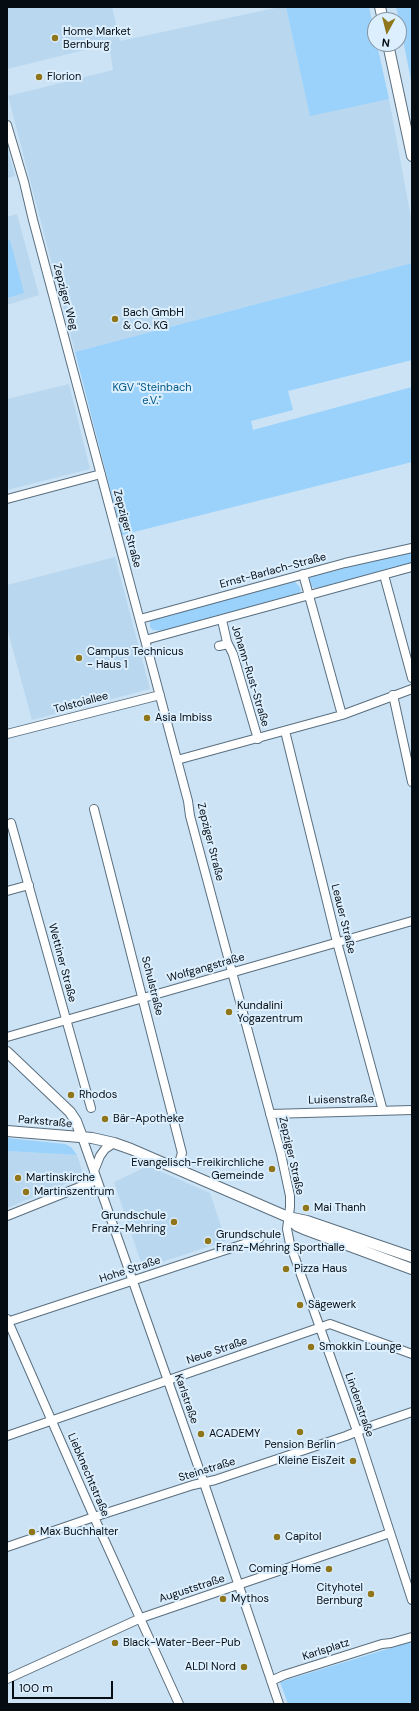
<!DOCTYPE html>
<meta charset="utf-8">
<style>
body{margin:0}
#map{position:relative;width:419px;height:1711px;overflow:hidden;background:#cbe3f5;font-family:"DM Sans",sans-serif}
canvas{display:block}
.frame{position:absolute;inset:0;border:8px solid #050c12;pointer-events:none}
.north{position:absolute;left:367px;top:12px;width:40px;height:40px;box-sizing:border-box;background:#dceffe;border:1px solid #8694a0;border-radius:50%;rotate:187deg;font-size:11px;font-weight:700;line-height:16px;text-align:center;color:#050c12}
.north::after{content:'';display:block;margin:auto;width:14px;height:18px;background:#90761b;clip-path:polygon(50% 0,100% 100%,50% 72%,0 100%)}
.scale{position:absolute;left:12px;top:1681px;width:101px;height:18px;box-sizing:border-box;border:2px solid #050c12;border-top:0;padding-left:5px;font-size:12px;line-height:14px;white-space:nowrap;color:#050c12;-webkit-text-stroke:3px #dceffe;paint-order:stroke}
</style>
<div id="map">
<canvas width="419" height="1711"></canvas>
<div class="frame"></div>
<div class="north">N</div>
<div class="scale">100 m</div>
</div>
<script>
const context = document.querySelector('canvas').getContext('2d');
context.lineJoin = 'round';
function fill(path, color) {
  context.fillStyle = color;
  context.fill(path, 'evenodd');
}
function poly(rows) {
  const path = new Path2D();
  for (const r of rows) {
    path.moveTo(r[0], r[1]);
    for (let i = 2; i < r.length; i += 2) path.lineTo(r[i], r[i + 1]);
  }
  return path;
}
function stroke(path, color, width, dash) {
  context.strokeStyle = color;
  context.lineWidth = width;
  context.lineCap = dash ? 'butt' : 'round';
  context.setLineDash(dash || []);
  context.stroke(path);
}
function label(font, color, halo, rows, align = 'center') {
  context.font = font + ' "DM Sans",sans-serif';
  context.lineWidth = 4;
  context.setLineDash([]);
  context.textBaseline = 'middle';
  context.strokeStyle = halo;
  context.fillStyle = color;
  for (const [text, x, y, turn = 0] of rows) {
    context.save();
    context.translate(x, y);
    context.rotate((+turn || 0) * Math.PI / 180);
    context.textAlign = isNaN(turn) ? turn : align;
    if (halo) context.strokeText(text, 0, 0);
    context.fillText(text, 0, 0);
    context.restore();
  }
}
const built = poly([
 [7,7,112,7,120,41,280,7,286,7,310,115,389,99,412,223,412,263,75,352,8,96,113,70,109,44,7,69],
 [7,147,15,176,7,178],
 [17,214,39,295,7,305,7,217],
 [69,384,90,469,7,490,7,399],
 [115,557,150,689,32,720,7,628,7,585],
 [7,1151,77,1155,84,1176,7,1208],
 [148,1166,210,1193,226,1241,143,1268,114,1182]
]);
const green = poly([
 [286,7,369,7,375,35,375,44,377,44,389,99,310,116],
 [396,7,412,7,412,85,399,20],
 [10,240,24,293,7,298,7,241],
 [412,263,412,360,288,391,293,410,251,421,253,430,412,387,412,462,122,535,75,352],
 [412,551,412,564,323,587,315,588,310,586,307,582,309,577],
 [294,581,299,586,301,590,299,594,165,631,153,630,150,627,150,622,153,618],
 [7,1138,65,1144,71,1147,77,1155,7,1151],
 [410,1642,412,1647,412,1704,288,1704,280,1682]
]);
const minor = poly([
 [7,125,24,182,33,220,188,801,190,816,281,1154,290,1196,290,1207,287,1229,290,1244,357,1431,412,1600],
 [7,499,101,474],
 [303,574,342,715],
 [384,575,412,678],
 [140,619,345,563,412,548],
 [222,620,227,642,233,654,258,739],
 [145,640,412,567],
 [219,646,228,644],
 [393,695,412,782],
 [285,731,337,942,383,1111],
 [7,734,160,695],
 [177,760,342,715,412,689],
 [94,809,182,1153,177,1169],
 [11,823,91,1108],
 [7,891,29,885],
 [7,1037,412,921],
 [270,1114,412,1110],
 [82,1137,204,1483,279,1704],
 [94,1171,100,1156,105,1149,114,1143],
 [7,1216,97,1180],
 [7,1319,94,1517,179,1704],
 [7,1322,259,1239],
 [7,1436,330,1324,412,1354],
 [7,1547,94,1517,193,1485,215,1480,346,1436,368,1427,412,1412],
 [7,1679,141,1618,390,1533],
 [271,1681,284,1675,382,1644,391,1643,412,1637]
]);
const major = poly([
 [380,7,383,20],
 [388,44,412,156],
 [7,1052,70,1112,76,1121,82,1137],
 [7,1131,92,1138,114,1143,131,1149,288,1217,307,1221,412,1257],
 [288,1217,297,1226,304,1229,412,1269]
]);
const markers = [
 [55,38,4,"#90761b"],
 [39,77,4,"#90761b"],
 [115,319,4,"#90761b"],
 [79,658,4,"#90761b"],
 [147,718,4,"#90761b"],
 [229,1012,4,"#90761b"],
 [71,1095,4,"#90761b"],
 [105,1119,4,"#90761b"],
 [272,1169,4,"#90761b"],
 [18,1178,4,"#90761b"],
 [26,1192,4,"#90761b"],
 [306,1208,4,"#90761b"],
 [174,1222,4,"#90761b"],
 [208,1241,4,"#90761b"],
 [286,1269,4,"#90761b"],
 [300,1305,4,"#90761b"],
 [311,1347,4,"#90761b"],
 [300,1432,4,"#90761b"],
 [201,1434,4,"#90761b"],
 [353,1461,4,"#90761b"],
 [32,1532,4,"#90761b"],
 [277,1537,4,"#90761b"],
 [329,1569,4,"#90761b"],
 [371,1594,4,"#90761b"],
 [223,1599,4,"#90761b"],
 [115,1643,4,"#90761b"],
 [244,1667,4,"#90761b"]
];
const poiNames = [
 ["Home Market",63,32],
 ["Bernburg",63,45],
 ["Florion",47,77],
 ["Bach GmbH",123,313],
 ["& Co. KG",123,326],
 ["Campus Technicus",87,652],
 ["- Haus 1",87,665],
 ["Asia Imbiss",155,718],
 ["Kundalini",237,1006],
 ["Yogazentrum",237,1019],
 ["Rhodos",79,1095],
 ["Bär-Apotheke",113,1119],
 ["Evangelisch-Freikirchliche",264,1163,"right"],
 ["Gemeinde",264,1176,"right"],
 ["Martinskirche",26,1178],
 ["Martinszentrum",34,1192],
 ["Mai Thanh",314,1208],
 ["Grundschule",166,1216,"right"],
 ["Franz-Mehring",166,1229,"right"],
 ["Grundschule",216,1235],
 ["Franz-Mehring Sporthalle",216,1248],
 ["Pizza Haus",294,1269],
 ["Sägewerk",308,1305],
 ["Smokkin Lounge",319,1347],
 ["ACADEMY",209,1434],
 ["Pension Berlin",300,1445,"center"],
 ["Kleine EisZeit",345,1461,"right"],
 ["Max Buchhalter",40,1532],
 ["Capitol",285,1537],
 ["Coming Home",321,1569,"right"],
 ["Cityhotel",363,1588,"right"],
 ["Bernburg",363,1601,"right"],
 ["Mythos",231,1599],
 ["Black-Water-Beer-Pub",123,1643],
 ["ALDI Nord",236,1667,"right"]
];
const streetNames = [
 ["Zepziger Weg",65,297,75],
 ["Zepziger Straße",127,529,75],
 ["Ernst-Barlach-Straße",273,571,-15],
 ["Johann-Rust-Straße",250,676,73],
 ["Tolstoiallee",81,703,-15],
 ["Zepziger Straße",210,842,76],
 ["Leauer Straße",343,919,76],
 ["Wettiner Straße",62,963,75],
 ["Wolfgangstraße",206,968,-16],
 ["Schulstraße",152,986,76],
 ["Luisenstraße",341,1100,-1],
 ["Parkstraße",45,1122,5],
 ["Zepziger Straße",291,1156,77],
 ["Hohe Straße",130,1270,-18],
 ["Neue Straße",217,1351,-19],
 ["Karlstraße",186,1399,71],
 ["Lindenstraße",359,1405,71],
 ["Steinstraße",207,1470,-17],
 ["Liebknechtstraße",88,1475,67],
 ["Auguststraße",192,1589,-18],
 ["Karlsplatz",326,1650,-18]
];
const parkNames = [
 ["KGV \"Steinbach",152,388],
 ["e.V.\"",152,401]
];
fill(built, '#b9d7ee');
fill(green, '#9ad2fc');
stroke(minor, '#5a6f7f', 10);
stroke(major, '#5a6f7f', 12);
stroke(minor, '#fff', 8);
stroke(major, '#fff', 10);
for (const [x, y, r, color] of markers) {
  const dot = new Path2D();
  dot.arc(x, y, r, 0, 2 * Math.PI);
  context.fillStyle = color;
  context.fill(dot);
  stroke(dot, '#dceffe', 1.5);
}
label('11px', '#050c12', '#dceffe', poiNames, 'left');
label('11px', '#050c12', '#dceffe', streetNames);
label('11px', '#005887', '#dceffe', parkNames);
</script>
